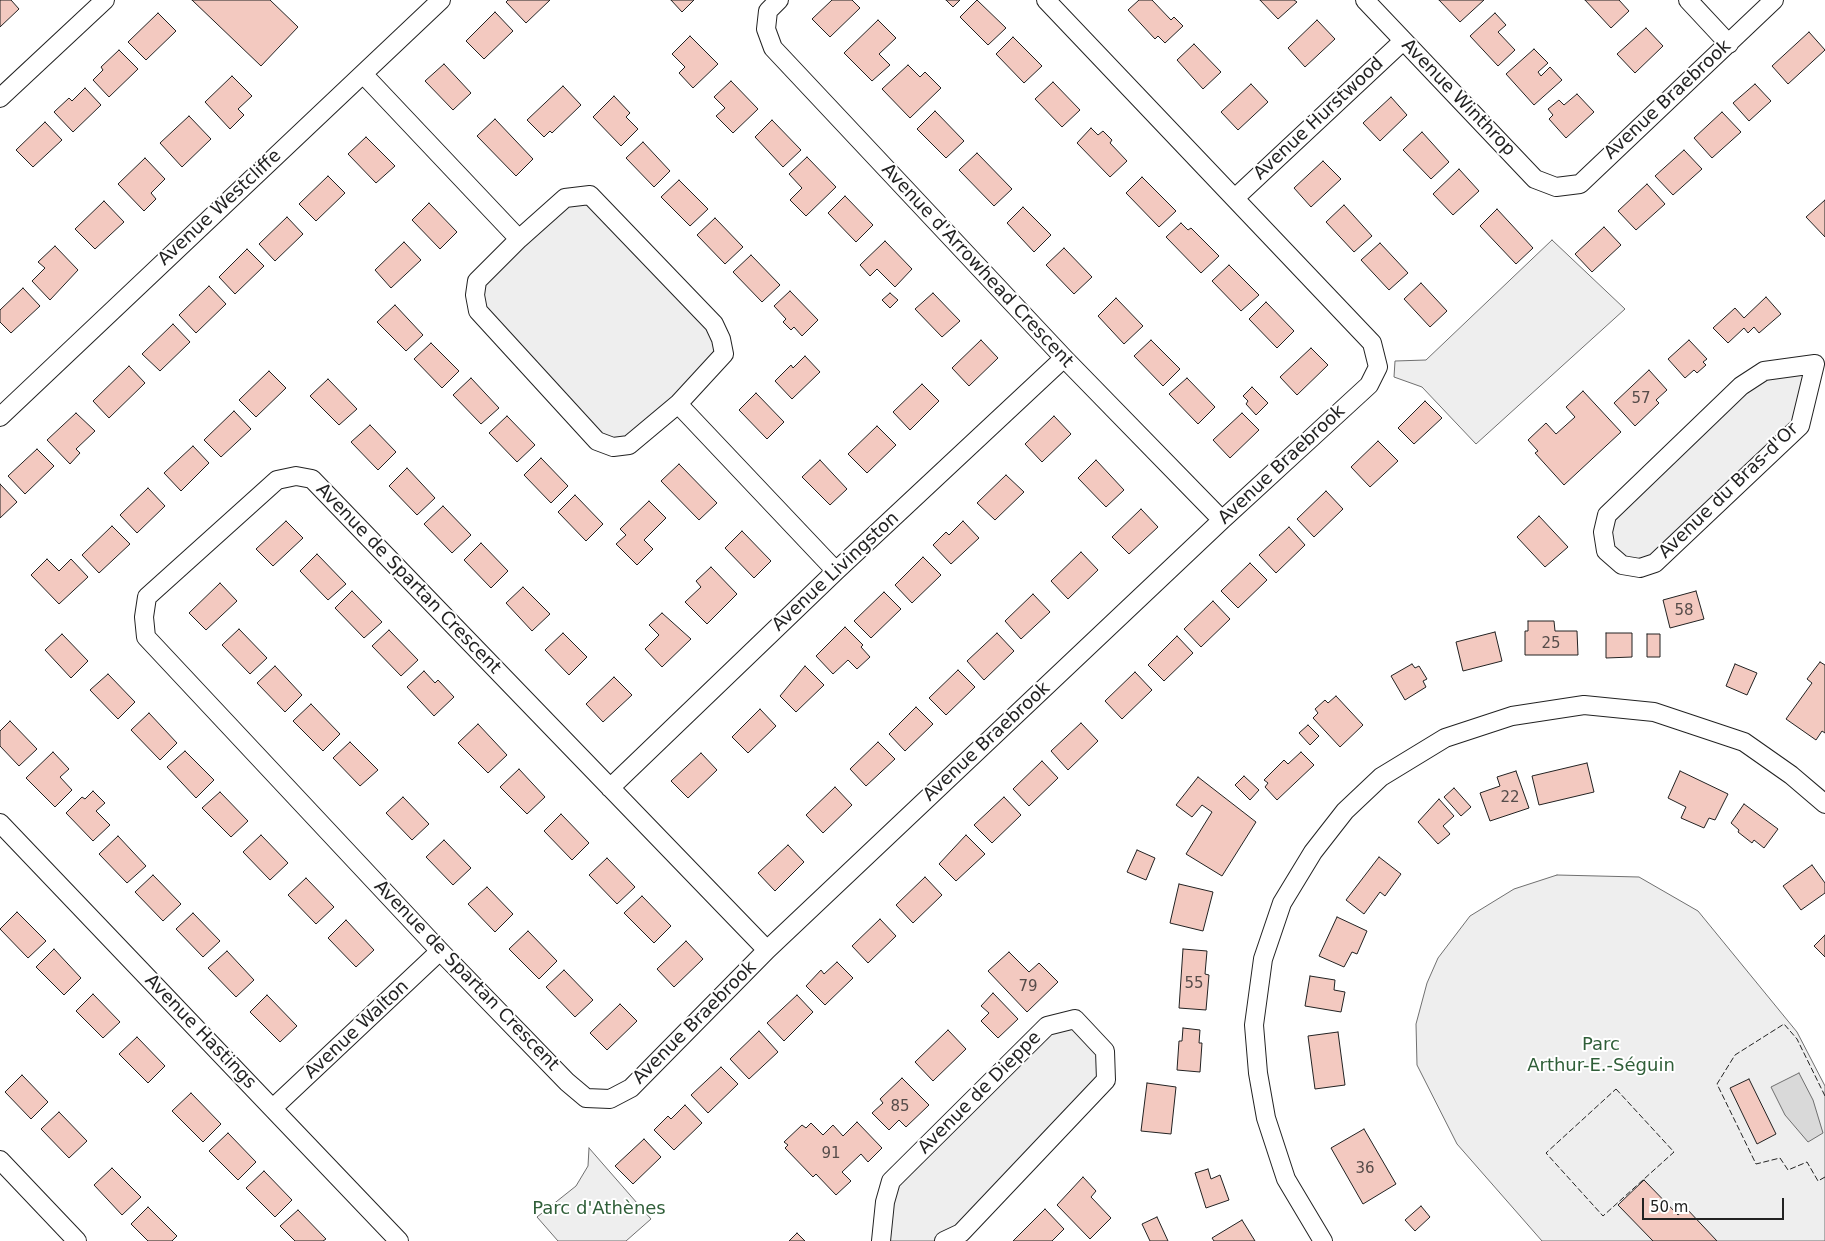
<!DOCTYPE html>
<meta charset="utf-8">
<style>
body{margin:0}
#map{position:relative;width:1825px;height:1241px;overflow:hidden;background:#fff;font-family:"DejaVu Sans",sans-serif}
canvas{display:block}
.scale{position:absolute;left:1642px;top:1198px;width:142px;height:22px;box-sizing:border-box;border:2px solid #222;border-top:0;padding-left:6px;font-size:15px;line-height:18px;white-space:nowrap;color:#222;-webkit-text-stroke:4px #fff;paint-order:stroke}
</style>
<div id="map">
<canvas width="1825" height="1241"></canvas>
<div class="scale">50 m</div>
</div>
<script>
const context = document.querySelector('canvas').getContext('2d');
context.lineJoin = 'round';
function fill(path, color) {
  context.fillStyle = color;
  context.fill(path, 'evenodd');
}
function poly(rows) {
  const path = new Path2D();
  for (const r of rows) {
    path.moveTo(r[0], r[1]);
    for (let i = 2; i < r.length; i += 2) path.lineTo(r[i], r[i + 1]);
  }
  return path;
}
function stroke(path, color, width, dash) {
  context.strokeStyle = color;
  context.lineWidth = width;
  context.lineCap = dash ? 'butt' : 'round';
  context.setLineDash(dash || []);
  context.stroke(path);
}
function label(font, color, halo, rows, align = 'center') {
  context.font = font + ' "DejaVu Sans",sans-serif';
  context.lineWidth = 4;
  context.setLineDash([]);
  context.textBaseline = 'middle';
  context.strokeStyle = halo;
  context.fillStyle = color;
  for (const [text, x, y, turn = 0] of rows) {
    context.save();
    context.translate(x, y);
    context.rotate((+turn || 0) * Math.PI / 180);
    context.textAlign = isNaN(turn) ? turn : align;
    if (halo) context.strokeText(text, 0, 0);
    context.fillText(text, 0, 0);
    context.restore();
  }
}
const green = poly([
 [590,195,714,324,724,354,678,404,613,447,478,311,477,281,565,198,590,195],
 [1552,240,1625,309,1476,444,1422,387,1394,377,1395,361,1426,360,1552,240],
 [1815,364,1800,426,1640,568,1606,551,1607,515,1741,386,1815,364],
 [1557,875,1639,877,1698,911,1797,1032,1825,1086,1825,1241,1542,1241,1457,1144,1417,1065,1416,1024,1427,983,1438,958,1470,916,1514,889,1557,875],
 [1075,1019,1105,1051,1106,1080,944,1241,881,1241,891,1181,1047,1026,1075,1019],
 [589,1148,651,1219,626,1241,558,1241,537,1217,576,1186,588,1166,589,1148]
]);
const water = poly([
 [1799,1073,1813,1100,1823,1133,1808,1142,1785,1115,1771,1087,1799,1073]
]);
const building = poly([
 [0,0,11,0,19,9,0,27,0,0],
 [192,0,270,0,298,27,261,66,192,0],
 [508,0,550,0,526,23,506,2,508,0],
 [671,0,694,0,682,12,671,0],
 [832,0,852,0,860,8,830,37,812,19,832,0],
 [946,0,960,0,953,7,946,0],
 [977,0,1006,28,988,45,960,17,977,0],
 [1139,0,1152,0,1171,20,1174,17,1183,26,1165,43,1158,36,1155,39,1128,10,1139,0],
 [1260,0,1294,0,1297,2,1278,19,1260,0],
 [1439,0,1484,0,1460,22,1439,0],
 [1585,0,1619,0,1629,11,1611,28,1585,0],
 [495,12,513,31,484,59,466,41,495,12],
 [158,13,176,31,146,60,128,42,158,13],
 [1495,13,1506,25,1498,32,1515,50,1498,66,1470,36,1495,13],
 [878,20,896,38,879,54,890,65,872,81,844,53,878,20],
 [1317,20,1335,39,1305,67,1288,48,1317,20],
 [1646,28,1663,46,1635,73,1617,54,1646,28],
 [1809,32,1825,50,1788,84,1772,66,1809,32],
 [690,36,718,64,693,88,679,73,685,67,672,54,690,36],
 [1013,37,1042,66,1024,83,996,54,1013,37],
 [1194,44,1221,72,1203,89,1177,60,1194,44],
 [1534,49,1548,63,1538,72,1541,76,1550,67,1562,80,1534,105,1506,74,1534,49],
 [119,50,138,69,109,97,93,80,103,70,101,67,119,50],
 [444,64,471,93,453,110,425,81,444,64],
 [908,65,920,77,925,72,941,88,910,118,882,89,908,65],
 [232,76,252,96,238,109,244,115,230,129,205,102,232,76],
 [731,81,758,109,733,133,716,116,725,108,714,97,731,81],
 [1053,82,1080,110,1062,127,1035,99,1053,82],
 [1251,84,1268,102,1238,130,1221,112,1251,84],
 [1755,84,1771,101,1749,121,1733,103,1755,84],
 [563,86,581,105,552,133,550,131,544,137,527,120,563,86],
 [85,88,101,105,73,132,54,112,69,98,72,101,85,88],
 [1577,94,1594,112,1566,138,1549,119,1553,115,1548,109,1559,100,1564,105,1577,94],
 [614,96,630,113,626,117,638,129,621,146,593,117,614,96],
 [1391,97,1407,115,1380,141,1363,123,1391,97],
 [935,111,964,141,946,158,917,129,935,111],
 [1722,112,1741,132,1712,158,1694,138,1722,112],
 [189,116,211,139,182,167,160,143,189,116],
 [495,119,533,159,516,176,477,136,495,119],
 [772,120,801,150,783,167,755,137,772,120],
 [45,122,62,140,33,167,16,150,45,122],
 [1091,128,1098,135,1103,131,1112,140,1110,143,1127,161,1110,177,1077,143,1091,128],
 [1422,132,1449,162,1431,179,1403,150,1422,132],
 [366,137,395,166,376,183,348,154,366,137],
 [643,142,670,171,654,187,626,158,643,142],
 [1684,150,1702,169,1673,195,1655,176,1684,150],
 [977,153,1012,189,994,206,959,170,977,153],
 [807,157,836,187,806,216,790,200,802,188,789,174,807,157],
 [145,158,165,179,151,193,156,199,144,211,118,184,145,158],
 [1323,161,1341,179,1311,207,1294,188,1323,161],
 [1459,169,1479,191,1453,215,1433,194,1459,169],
 [328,176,345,193,316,221,299,204,328,176],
 [1142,177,1176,211,1159,227,1126,193,1142,177],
 [679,180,708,209,690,226,661,197,679,180],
 [1647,184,1665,204,1636,230,1618,211,1647,184],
 [845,196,873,225,856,242,828,213,845,196],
 [1825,200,1825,237,1806,217,1825,200],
 [104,201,124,222,95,249,75,229,104,201],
 [429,203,457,232,440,249,412,220,429,203],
 [1344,205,1372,236,1354,252,1326,222,1344,205],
 [1023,207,1051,235,1034,252,1007,223,1023,207],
 [1497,209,1533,248,1516,264,1480,226,1497,209],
 [287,217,303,234,275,261,259,244,287,217],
 [715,218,743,247,725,264,697,235,715,218],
 [1181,223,1188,230,1191,228,1219,256,1201,273,1166,237,1181,223],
 [1604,227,1621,245,1592,272,1575,254,1604,227],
 [885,241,912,269,895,287,877,269,870,276,860,265,885,241],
 [404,242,421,260,391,288,375,270,404,242],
 [1380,243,1408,273,1389,290,1361,260,1380,243],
 [55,246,78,270,50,300,32,281,45,268,38,262,55,246],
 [1064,248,1092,277,1074,294,1046,265,1064,248],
 [247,249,264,266,235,294,219,277,247,249],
 [751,255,780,285,762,302,733,272,751,255],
 [1229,265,1259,295,1241,311,1212,281,1229,265],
 [1421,283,1447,311,1430,327,1404,299,1421,283],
 [209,286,226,304,196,333,179,315,209,286],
 [23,288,40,306,11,333,0,322,0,310,23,288],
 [790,291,818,320,802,336,794,327,791,330,783,322,786,319,774,306,790,291],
 [890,293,898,300,890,308,882,300,890,293],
 [933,293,960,321,942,337,915,309,933,293],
 [1766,297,1781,314,1759,333,1754,327,1748,333,1744,328,1728,343,1713,328,1735,308,1744,318,1766,297],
 [1116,298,1143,326,1124,344,1098,316,1116,298],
 [1266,302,1294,331,1277,348,1249,319,1266,302],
 [395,305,423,335,406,351,377,322,395,305],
 [173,324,190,342,160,371,142,354,173,324],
 [981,340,998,358,969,386,952,368,981,340],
 [1151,340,1180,369,1163,386,1134,356,1151,340],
 [1689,340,1707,359,1703,362,1706,365,1697,373,1694,370,1685,378,1668,359,1689,340],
 [431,343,459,371,442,388,414,359,431,343],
 [1311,348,1328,365,1297,395,1280,377,1311,348],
 [805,356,820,372,792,399,775,381,791,365,793,368,805,356],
 [129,366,145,383,109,418,93,401,129,366],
 [1649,370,1667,390,1656,400,1659,403,1635,426,1614,403,1649,370],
 [269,371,286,388,256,417,239,400,269,371],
 [471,378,499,408,481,424,453,395,471,378],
 [1187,378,1215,407,1198,424,1169,394,1187,378],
 [328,379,357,409,339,425,310,396,328,379],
 [922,384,939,401,910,430,893,412,922,384],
 [1252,387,1268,403,1256,415,1246,404,1248,401,1243,396,1252,387],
 [1583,391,1621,432,1564,485,1535,453,1538,451,1528,440,1546,423,1556,434,1575,417,1566,407,1583,391],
 [756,393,784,422,767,439,739,410,756,393],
 [1425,401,1442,418,1414,444,1398,428,1425,401],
 [234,411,251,429,221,457,204,440,234,411],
 [76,413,95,431,76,449,80,453,70,464,47,440,76,413],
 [1242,413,1259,430,1230,458,1213,440,1242,413],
 [507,416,535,445,517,462,489,433,507,416],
 [1054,416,1071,434,1042,462,1025,444,1054,416],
 [370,425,396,452,378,470,351,442,370,425],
 [877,426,896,445,867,473,848,454,877,426],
 [1378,441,1398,461,1370,487,1351,467,1378,441],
 [193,446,209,463,181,491,164,473,193,446],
 [37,449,54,466,25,494,8,476,37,449],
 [541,458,568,486,551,503,524,475,541,458],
 [820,460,847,489,830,505,802,477,820,460],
 [1096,460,1124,490,1106,507,1078,478,1096,460],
 [679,464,717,503,699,520,661,481,679,464],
 [407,468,435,498,417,515,389,486,407,468],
 [1006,475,1024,492,995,520,977,503,1006,475],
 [0,484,17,502,0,518,0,484],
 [148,488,165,506,137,533,120,515,148,488],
 [1326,491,1343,509,1314,537,1297,519,1326,491],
 [575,495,603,524,586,541,558,512,575,495],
 [649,501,666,518,644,540,653,549,637,565,616,544,626,535,620,529,649,501],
 [443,506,471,535,452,553,424,524,443,506],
 [1141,509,1158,527,1129,554,1112,537,1141,509],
 [1539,516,1568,547,1545,567,1517,537,1539,516],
 [286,521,303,538,273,566,256,549,286,521],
 [963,521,979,538,951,564,933,545,946,532,949,535,963,521],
 [112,526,130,544,99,573,82,555,112,526],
 [1289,527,1305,545,1276,573,1259,555,1289,527],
 [742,531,771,561,754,578,725,548,742,531],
 [481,543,508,571,491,588,464,560,481,543],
 [1081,552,1098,570,1068,599,1051,581,1081,552],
 [317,554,346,584,328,600,300,571,317,554],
 [923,557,941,575,912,603,895,585,923,557],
 [47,559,59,571,71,559,88,577,59,604,31,575,47,559],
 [1250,563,1267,580,1238,608,1221,591,1250,563],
 [711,567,737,594,707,624,685,602,701,587,696,581,711,567],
 [220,583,237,601,206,630,189,613,220,583],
 [523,587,550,614,532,631,506,603,523,587],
 [352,591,382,622,364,638,335,608,352,591],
 [1696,591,1704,619,1670,628,1663,600,1696,591],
 [884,592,901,609,871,638,854,621,884,592],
 [1033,594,1050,612,1021,639,1005,621,1033,594],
 [1213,601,1230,619,1201,647,1184,629,1213,601],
 [662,613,691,639,662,667,645,649,659,635,649,625,662,613],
 [1528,621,1554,621,1555,631,1577,631,1578,655,1525,655,1525,631,1528,631,1528,621],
 [845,627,863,645,861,647,870,657,857,669,848,660,833,674,816,656,845,627],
 [239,629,267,658,250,674,222,645,239,629],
 [389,630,418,660,401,676,372,646,389,630],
 [1495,632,1502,661,1463,671,1456,642,1495,632],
 [563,633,587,657,569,675,545,650,563,633],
 [997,633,1014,651,984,680,967,661,997,633],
 [1606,633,1632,633,1632,657,1606,658,1606,633],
 [62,634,88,661,71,678,45,650,62,634],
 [1647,634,1660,634,1660,657,1647,657,1647,634],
 [1177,636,1193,653,1164,681,1148,665,1177,636],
 [1820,662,1825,665,1825,733,1822,731,1816,740,1786,719,1812,683,1807,679,1820,662],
 [1412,664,1415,668,1419,666,1427,679,1423,681,1426,687,1405,700,1391,676,1412,664],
 [1735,664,1757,673,1747,695,1726,686,1735,664],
 [275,666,302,695,285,712,257,683,275,666],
 [805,666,824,685,796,712,780,696,805,666],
 [958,670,975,687,946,715,929,698,958,670],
 [424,671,435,683,438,680,454,697,434,716,407,687,424,671],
 [1135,672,1152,690,1122,719,1105,701,1135,672],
 [108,674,135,702,118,719,90,690,108,674],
 [614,677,632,695,603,722,586,704,614,677],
 [1336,696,1363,725,1340,747,1313,718,1318,713,1315,709,1325,700,1328,703,1336,696],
 [311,704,340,734,323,751,293,721,311,704],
 [916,707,933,724,905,751,889,734,916,707],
 [760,709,776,726,748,753,732,737,760,709],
 [149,713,177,743,160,760,131,730,149,713],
 [10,721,37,749,19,766,0,746,0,731,10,721],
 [1081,723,1098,741,1068,770,1051,751,1081,723],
 [478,724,507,755,488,773,458,743,478,724],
 [1308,725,1319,736,1310,745,1299,733,1308,725],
 [350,742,378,770,360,786,333,758,350,742],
 [878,742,895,759,866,786,850,769,878,742],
 [185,751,214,780,196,798,167,767,185,751],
 [53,752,69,769,60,777,72,790,55,807,26,778,53,752],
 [1301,752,1314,765,1277,800,1265,787,1268,783,1264,780,1284,760,1288,764,1301,752],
 [701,753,717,770,688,798,671,781,701,753],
 [1042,761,1058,778,1029,806,1013,789,1042,761],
 [1587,763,1594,792,1539,805,1532,776,1587,763],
 [519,769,545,797,527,814,500,787,519,769],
 [1516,771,1529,808,1490,821,1480,793,1500,786,1497,777,1516,771],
 [1680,771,1728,794,1715,820,1709,818,1704,828,1681,818,1686,807,1668,798,1680,771],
 [1244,776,1259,790,1250,800,1235,785,1244,776],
 [1198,777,1256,822,1222,876,1186,854,1212,812,1202,805,1192,817,1176,805,1198,777],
 [835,787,852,805,823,833,806,815,835,787],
 [1454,788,1471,807,1461,816,1444,797,1454,788],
 [93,791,105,803,96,811,110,825,93,841,66,813,82,797,85,799,93,791],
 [220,792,248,821,231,837,202,808,220,792],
 [403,797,429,824,412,840,386,813,403,797],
 [1004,797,1021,815,992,843,974,825,1004,797],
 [1439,799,1454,816,1443,826,1450,834,1438,844,1418,822,1439,799],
 [1744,804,1778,829,1764,848,1754,840,1752,843,1738,832,1739,830,1731,823,1744,804],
 [561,814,589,843,572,860,544,831,561,814],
 [261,835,288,863,270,880,243,852,261,835],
 [966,835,985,854,956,881,939,864,966,835],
 [118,836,146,866,127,883,99,854,118,836],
 [444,840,471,868,453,885,426,857,444,840],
 [788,845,804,862,775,891,758,873,788,845],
 [1137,850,1155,858,1146,880,1127,872,1137,850],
 [1379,857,1401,874,1385,896,1380,892,1364,914,1346,900,1379,857],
 [607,858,635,887,617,904,589,875,607,858],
 [1812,865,1825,883,1825,893,1801,910,1783,886,1812,865],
 [153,875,181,904,163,921,135,892,153,875],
 [925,877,942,895,913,923,896,905,925,877],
 [306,878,334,907,316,924,288,895,306,878],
 [1179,884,1213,892,1203,931,1170,923,1179,884],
 [487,887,513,914,495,932,468,904,487,887],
 [642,896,671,926,654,943,624,913,642,896],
 [17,912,46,941,28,958,0,929,17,912],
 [193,913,220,941,203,957,176,929,193,913],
 [1337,917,1367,931,1357,954,1352,952,1344,967,1319,956,1337,917],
 [880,919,896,936,868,963,852,946,880,919],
 [346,920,374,950,356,967,328,938,346,920],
 [528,931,557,961,539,979,509,949,528,931],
 [1825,935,1825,957,1814,946,1825,935],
 [686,941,703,959,674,987,657,969,686,941],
 [54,949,81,978,64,995,36,967,54,949],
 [1183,949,1207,951,1205,974,1209,975,1206,1010,1179,1008,1183,949],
 [227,951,254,980,236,997,208,968,227,951],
 [1009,952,1029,972,1039,963,1058,982,1027,1012,988,971,1009,952],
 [837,962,853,978,825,1005,806,986,821,970,824,974,837,962],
 [564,970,593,1000,575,1017,546,987,564,970],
 [1310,976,1335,980,1334,990,1345,992,1341,1012,1305,1006,1310,976],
 [993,993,1018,1019,998,1038,981,1021,989,1013,981,1006,993,993],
 [93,994,120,1022,103,1038,76,1011,93,994],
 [267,995,297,1026,280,1042,250,1012,267,995],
 [797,995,813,1012,784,1041,767,1023,797,995],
 [620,1004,637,1021,607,1050,590,1033,620,1004],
 [1183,1028,1200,1030,1199,1043,1202,1043,1200,1072,1177,1070,1179,1041,1182,1041,1183,1028],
 [948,1030,966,1049,933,1081,915,1062,948,1030],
 [759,1031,778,1052,749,1079,730,1059,759,1031],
 [1338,1032,1345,1085,1315,1089,1308,1036,1338,1032],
 [137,1037,165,1066,148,1083,119,1054,137,1037],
 [721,1067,738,1084,708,1113,691,1095,721,1067],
 [22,1075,48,1102,31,1119,5,1092,22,1075],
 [902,1078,929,1105,906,1127,899,1120,889,1130,872,1113,883,1103,880,1099,902,1078],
 [1749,1079,1776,1134,1757,1144,1730,1088,1749,1079],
 [1147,1083,1176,1087,1171,1134,1141,1131,1147,1083],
 [191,1093,221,1124,203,1142,172,1111,191,1093],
 [685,1105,702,1123,674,1150,654,1130,668,1116,671,1119,685,1105],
 [59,1112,87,1141,69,1158,41,1129,59,1112],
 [857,1122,882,1148,868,1162,861,1154,842,1172,851,1181,836,1195,816,1174,813,1177,785,1148,788,1145,784,1142,802,1125,806,1128,811,1123,823,1135,833,1125,843,1136,857,1122],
 [1364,1129,1396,1184,1363,1204,1331,1148,1364,1129],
 [228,1133,256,1162,238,1180,209,1151,228,1133],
 [644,1139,661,1157,633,1184,615,1166,644,1139],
 [112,1168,141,1197,122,1215,94,1185,112,1168],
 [1208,1169,1211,1179,1220,1175,1229,1200,1206,1208,1195,1173,1208,1169],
 [264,1171,292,1200,275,1217,246,1188,264,1171],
 [1083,1177,1096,1191,1091,1197,1111,1218,1090,1239,1057,1205,1083,1177],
 [1644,1180,1678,1215,1686,1208,1717,1241,1653,1241,1618,1205,1644,1180],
 [1421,1206,1430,1217,1415,1231,1405,1220,1421,1206],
 [148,1207,177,1236,172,1241,148,1241,131,1224,148,1207],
 [1045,1209,1064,1229,1052,1241,1013,1241,1045,1209],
 [298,1210,326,1239,323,1241,295,1241,280,1226,298,1210],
 [1157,1217,1168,1241,1150,1241,1142,1224,1157,1217],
 [1242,1220,1255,1241,1214,1241,1212,1238,1242,1220],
 [797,1233,805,1241,789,1241,797,1233]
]);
const minor = poly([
 [779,0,768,11,766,29,773,48,1064,358,1222,520],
 [1365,0,1535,179,1556,187,1580,184,1774,0],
 [1688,0,1729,44],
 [364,75,519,239],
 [0,98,105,0],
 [590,195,714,324,721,339,724,354,678,404,629,445,613,447,597,441,478,311,475,295,477,281,519,239,565,198,590,195],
 [1235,198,1403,41],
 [1815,364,1800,426,1655,563,1640,568,1622,565,1606,551,1603,532,1607,515,1741,386,1764,371,1815,364],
 [678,404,836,571],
 [0,417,441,0],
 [610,788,836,571,1064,358],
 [0,823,399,1241],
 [767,950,312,479,296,476,277,480,147,597,144,617,146,637,440,951,567,1082,586,1098,610,1099,631,1088,767,950,1222,520,1369,385,1378,367,1372,343,1046,0],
 [273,1108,440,951],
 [0,1160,77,1241],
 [881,1241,885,1202,891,1181,1047,1026,1075,1019,1105,1051,1106,1080,961,1233,944,1241],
 [1323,1241,1286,1179,1266,1118,1258,1073,1254,1025,1263,959,1282,903,1313,852,1345,811,1381,777,1445,738,1512,716,1584,705,1654,712,1744,742,1791,775,1825,804]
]);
const fence = poly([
 [1616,1089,1674,1152,1603,1216,1546,1153,1616,1089],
 [1825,1096,1797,1039,1784,1024,1735,1055,1717,1084,1756,1164,1780,1158,1788,1170,1807,1162,1818,1181,1825,1177]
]);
const numberNames = [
 ["57",1641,399],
 ["58",1684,611],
 ["25",1551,644],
 ["22",1510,798],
 ["55",1194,984],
 ["79",1028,987],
 ["85",900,1107],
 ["91",831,1154],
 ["36",1365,1169]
];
const streetNames = [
 ["Avenue Winthrop",1458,98,46],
 ["Avenue Braebrook",1668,100,-43],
 ["Avenue Hurstwood",1319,119,-43],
 ["Avenue Westcliffe",220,208,-43],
 ["Avenue d'Arrowhead Crescent",977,266,47],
 ["Avenue Braebrook",1282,465,-43],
 ["Avenue du Bras-d'Or",1729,491,-44],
 ["Avenue Livingston",836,572,-43],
 ["Avenue de Spartan Crescent",408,579,46],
 ["Avenue Braebrook",987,742,-43],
 ["Avenue de Spartan Crescent",466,976,46],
 ["Avenue Braebrook",695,1023,-45],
 ["Avenue Walton",357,1030,-43],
 ["Avenue Hastings",200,1032,46],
 ["Avenue de Dieppe",980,1093,-45]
];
const parkNames = [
 ["Parc",1601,1045],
 ["Arthur-E.-Séguin",1601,1066],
 ["Parc d'Athènes",599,1209]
];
fill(green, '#eee');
stroke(green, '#6f6f6f', 1);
fill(water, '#d9d9d9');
stroke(water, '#6f6f6f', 1);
fill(building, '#f3c9c0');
stroke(building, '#222', 1);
stroke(minor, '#222', 20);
stroke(minor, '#fff', 18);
stroke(fence, '#222', 1, [6, 2.5]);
label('15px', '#564c4a', null, numberNames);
label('18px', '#222', '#fff', streetNames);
label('18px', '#2f5e38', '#fff', parkNames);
</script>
